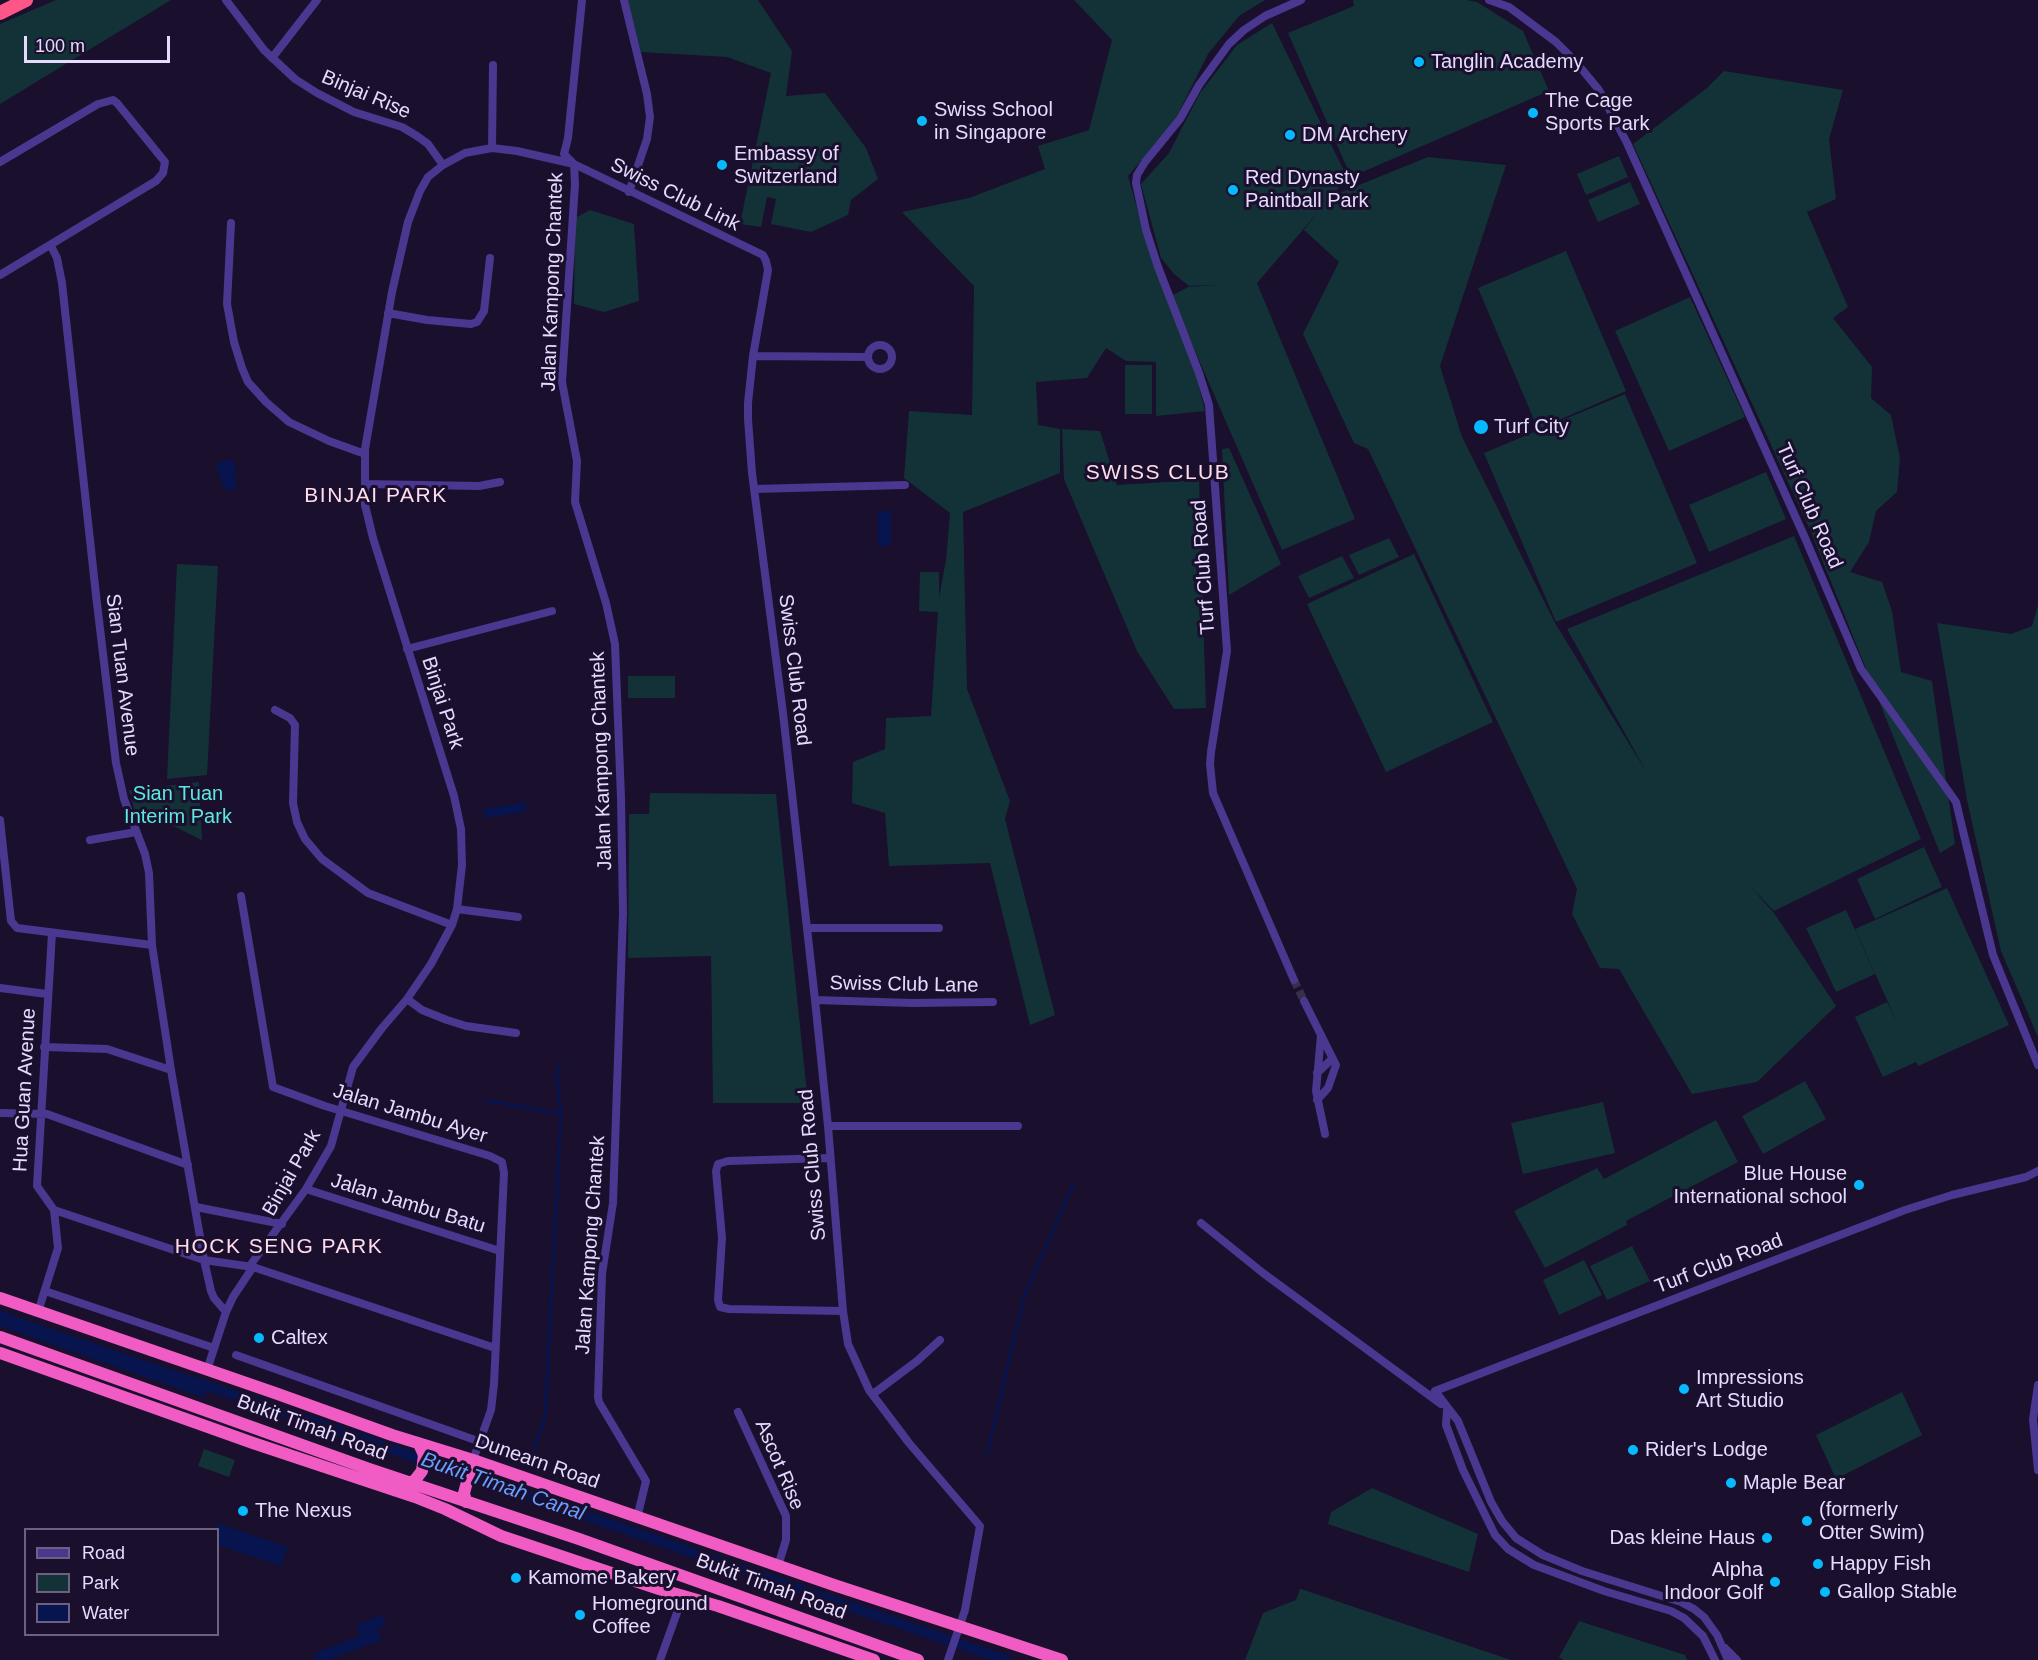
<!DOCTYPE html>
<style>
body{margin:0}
#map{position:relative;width:2038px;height:1660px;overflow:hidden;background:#1a0f2d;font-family:Helvetica,sans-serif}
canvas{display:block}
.legend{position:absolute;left:24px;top:1528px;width:195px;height:108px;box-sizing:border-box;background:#1a0f2d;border:2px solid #6c6181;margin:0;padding:8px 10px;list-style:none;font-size:18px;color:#e6dbff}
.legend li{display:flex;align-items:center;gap:12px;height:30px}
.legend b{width:30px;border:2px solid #6c6181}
.scale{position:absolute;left:24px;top:36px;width:146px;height:27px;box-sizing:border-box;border:3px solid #e6dbff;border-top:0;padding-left:8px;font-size:18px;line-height:21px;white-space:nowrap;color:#e6dbff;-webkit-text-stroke:4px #1a0f2d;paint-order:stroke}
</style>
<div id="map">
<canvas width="2038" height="1660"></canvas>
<ul class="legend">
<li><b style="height:8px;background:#4a378f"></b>Road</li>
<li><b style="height:16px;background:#123237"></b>Park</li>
<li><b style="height:16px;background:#07144e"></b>Water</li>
</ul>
<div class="scale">100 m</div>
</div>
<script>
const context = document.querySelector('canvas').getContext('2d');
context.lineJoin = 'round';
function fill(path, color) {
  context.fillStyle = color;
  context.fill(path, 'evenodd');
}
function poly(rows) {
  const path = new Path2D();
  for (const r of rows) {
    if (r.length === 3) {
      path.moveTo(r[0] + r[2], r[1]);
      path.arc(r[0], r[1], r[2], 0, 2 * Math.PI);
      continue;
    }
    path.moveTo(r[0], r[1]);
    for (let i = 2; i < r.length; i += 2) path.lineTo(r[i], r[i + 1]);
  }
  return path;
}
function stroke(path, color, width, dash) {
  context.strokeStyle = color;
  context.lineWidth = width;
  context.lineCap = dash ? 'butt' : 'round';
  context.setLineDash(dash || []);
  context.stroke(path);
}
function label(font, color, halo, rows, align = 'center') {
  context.font = font + ' Helvetica,sans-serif';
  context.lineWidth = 6;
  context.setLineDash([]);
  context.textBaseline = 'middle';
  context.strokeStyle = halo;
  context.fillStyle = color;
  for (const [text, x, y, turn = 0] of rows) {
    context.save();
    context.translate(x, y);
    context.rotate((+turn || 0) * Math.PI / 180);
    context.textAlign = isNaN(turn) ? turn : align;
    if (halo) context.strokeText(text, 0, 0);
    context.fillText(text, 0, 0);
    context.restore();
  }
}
const green = poly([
 [56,0,171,0,0,104,0,24],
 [628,0,758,0,792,51,786,96,825,93,866,148,878,179,851,200,848,215,811,232,771,224,776,199,767,197,761,227,740,224,771,73,727,57,641,52],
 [1074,0,1265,0,1239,16,1208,54,1174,122,1128,176,1149,251,1196,374,1205,411,1156,416,1156,362,1126,361,1106,348,1087,378,1036,382,1038,425,1060,429,1060,473,963,512,967,689,1010,801,1005,819,1055,1015,1030,1025,990,863,889,866,885,813,852,803,853,762,885,749,886,718,931,716,938,612,919,611,920,572,939,572,939,597,946,560,950,513,904,478,909,411,972,415,974,286,902,212,969,198,1045,169,1038,146,1089,130,1112,40],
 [1353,0,1467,0,1477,2,1523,31,1549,91,1351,177,1288,33,1354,6],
 [1272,23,1347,177,1332,196,1428,157,1506,165,1440,366,1462,437,1555,623,1647,773,1567,629,1794,536,1921,839,1774,911,1748,884,1774,913,1836,1006,1757,1082,1692,1094,1619,969,1600,968,1572,914,1577,889,1368,449,1354,443,1303,334,1339,262,1304,230,1319,211,1257,283,1355,519,1282,550,1171,296,1188,287,1217,285,1189,286,1174,274,1161,258,1141,184,1169,153,1200,93,1237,45],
 [1724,71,1843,90,1829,139,1836,199,1807,212,1848,307,1833,318,1872,367,1871,398,1891,415,1900,458,1897,492,1876,511,1869,542,1850,572,1882,582,1892,611,1901,672,1932,681,1955,844,1940,853,1811,532,1633,144,1707,88],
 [1619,156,1628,177,1586,195,1577,174],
 [1630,182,1640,204,1598,222,1588,200],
 [590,210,634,224,639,301,604,312,574,304,575,218],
 [1566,251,1626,391,1538,429,1478,288],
 [1690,297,1745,417,1669,451,1615,331],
 [1125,365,1152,365,1152,414,1125,414],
 [1625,394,1697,563,1556,622,1484,453],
 [1062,429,1100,431,1117,485,1199,480,1206,708,1174,709,1137,651,1064,479],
 [1229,448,1281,564,1229,595,1222,449],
 [1766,472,1786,519,1709,552,1689,505],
 [1389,538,1399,557,1359,575,1349,555],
 [1414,554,1493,722,1386,772,1307,604],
 [1342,556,1354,578,1309,598,1298,576],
 [177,564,218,566,207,775,167,779],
 [2038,605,2038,1037,2001,951,1967,800,1937,623,2011,634,2032,626],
 [628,676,675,676,675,698,628,698],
 [199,782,202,840,163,821,137,820,129,790],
 [650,793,776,794,808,1103,713,1103,711,956,628,958,629,814,649,814],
 [1924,847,1942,887,1875,919,1857,879],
 [1947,888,2009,1025,1918,1066,1916,1062,1883,1077,1855,1017,1887,1002,1897,1022,1855,929],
 [1846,910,1875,974,1836,992,1806,928],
 [1805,1081,1826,1119,1763,1154,1742,1116],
 [1603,1102,1615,1153,1523,1174,1511,1123],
 [1716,1120,1738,1162,1626,1221,1627,1225,1545,1268,1514,1211,1597,1168,1604,1179],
 [1632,1246,1650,1281,1607,1300,1590,1266],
 [1584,1260,1602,1295,1559,1315,1543,1280],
 [1902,1392,1922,1435,1836,1479,1816,1435],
 [204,1449,235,1460,229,1477,198,1466],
 [1372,1488,1478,1534,1469,1572,1328,1524,1331,1512],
 [1300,1589,1301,1589,1511,1660,1245,1660,1263,1613,1296,1600],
 [1579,1621,1685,1655,1687,1660,1563,1660,1559,1657]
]);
const water = poly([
 [230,459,234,462,237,470,234,474,237,485,235,489,231,491,224,488,217,469,217,465,220,462],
 [878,511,891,511,891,546,878,546],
 [525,802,527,811,485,818,483,809],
 [0,1310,29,1321,211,1383,204,1398,0,1326],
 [217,1523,288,1547,281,1566,218,1545,218,1530,214,1529],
 [382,1615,386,1625,378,1629,382,1640,327,1660,316,1660,314,1653,360,1636,356,1625]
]);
const stream = poly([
 [484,1100,561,1114],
 [987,1454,1024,1297,1073,1185],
 [531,1458,545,1418,561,1114,556,1074,560,1064]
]);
const canal = poly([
 [196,1382,1006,1660]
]);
const minorTunnel = poly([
 [1294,980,1304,1001]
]);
const minor = poly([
 [226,0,264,50,295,79,317,93,354,112,402,127,417,136,428,144,443,165],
 [582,0,568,138,564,154,574,164,575,184,562,382,577,461,575,502,606,603,615,644,621,798,623,913,613,1203,602,1274,598,1397,599,1402,646,1481,637,1518],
 [624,0,647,94,650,117,647,139,629,192],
 [1489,0,1509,7,1556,42,1575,61,1599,90,1627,143,1805,538,1861,669,1956,802,1993,955,2038,1065],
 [272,58,317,0],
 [492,148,493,65],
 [0,162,98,104,113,100,117,103,165,162,163,173,156,181,0,275],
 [231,223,227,304,234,342,242,368,248,382,266,402,289,422,329,441,365,454],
 [51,246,57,258,62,283,96,595,116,763,124,799,145,854,149,873,152,945,171,1070,204,1260,211,1291,214,1298,226,1312],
 [388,313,427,320,471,324,477,322,484,311,490,258],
 [880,357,12],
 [753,356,868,357],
 [365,484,479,486,500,482],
 [754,489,905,485],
 [407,649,552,611],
 [275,710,290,718,295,725,293,803,297,822,305,839,322,859,368,893,452,925],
 [0,820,11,921,17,928,152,945],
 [90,840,136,832],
 [241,896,273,1087,325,1106,490,1156,502,1162,504,1173,494,1384,491,1410,473,1460],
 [457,909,518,917],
 [807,928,939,928],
 [1294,980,1213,793,1210,764,1211,752,1227,651,1209,405,1199,373,1158,267,1146,230,1136,183,1137,175,1145,162,1180,119,1199,85,1229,44,1244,30,1265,16,1301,0],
 [0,988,47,994],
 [407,999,422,1010,447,1020,466,1026,516,1033],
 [815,1000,912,1003,993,1002],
 [1304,1001,1336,1065,1328,1088,1317,1100],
 [1321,1035,1316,1091,1325,1134],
 [44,1047,107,1049,171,1070],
 [1317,1073,1332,1059],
 [0,1113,47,1114,188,1165],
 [828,1126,1018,1126],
 [829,1158,728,1161,718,1164,716,1171,722,1238,718,1300,720,1307,729,1309,843,1311],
 [306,1189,500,1251],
 [196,1207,282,1224],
 [54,1210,204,1260,253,1267,495,1348],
 [1201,1223,1263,1273,1441,1404],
 [249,1267,306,1189,331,1146,353,1067,382,1028,407,999,431,964,452,925,457,909,462,865,461,829,454,796,373,538,365,505,365,449,392,292,408,222,420,191,428,177,443,165,465,153,492,148,517,151,574,164,763,255,766,261,768,270,753,356,748,403,748,419,752,473,783,713,815,1000,828,1126,843,1311,848,1344,869,1390,909,1443,980,1526,965,1610,948,1660],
 [45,1291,214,1348],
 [38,1312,58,1248,54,1210,37,1186,52,933],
 [236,1355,520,1456],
 [207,1370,226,1312,233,1297,253,1267],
 [2038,1385,2033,1419,2038,1470],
 [873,1394,917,1361,940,1340],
 [1447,1409,1446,1425,1463,1470,1495,1535,1508,1549,1534,1565,1604,1591,1671,1611,1684,1618,1703,1636,1715,1660],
 [738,1412,786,1516,786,1540,778,1566],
 [1725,1648,1737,1660],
 [660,1660,683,1596],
 [1728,1660,1717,1635,1704,1617,1694,1609,1681,1602,1582,1571,1543,1555,1516,1538,1502,1521,1491,1502,1458,1421,1435,1391,1905,1210,1952,1195,2026,1177,2038,1171]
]);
const trunk = poly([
 [0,1298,275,1393,392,1435,473,1460,834,1585,1062,1660],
 [0,1337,369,1469,579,1539,918,1660],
 [0,1353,253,1443,415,1497,445,1509,501,1536,659,1589,718,1606,874,1660],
 [409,1483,415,1480,422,1471,424,1455,419,1444],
 [466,1502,464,1493,473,1460]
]);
const motorway = poly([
 [0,13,26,0]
]);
const markers = [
 [1419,62,6,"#07b9ff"],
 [1533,113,6,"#07b9ff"],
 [922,121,6,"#07b9ff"],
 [1290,135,6,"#07b9ff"],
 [722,165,6,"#07b9ff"],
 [1233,190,6,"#07b9ff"],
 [1481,427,8,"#07b9ff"],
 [1859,1185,6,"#07b9ff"],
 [259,1338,6,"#07b9ff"],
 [1684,1389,6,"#07b9ff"],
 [1633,1450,6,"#07b9ff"],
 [1731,1483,6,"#07b9ff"],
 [243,1511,6,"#07b9ff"],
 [1807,1521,6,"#07b9ff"],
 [1767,1538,6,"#07b9ff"],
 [1818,1564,6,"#07b9ff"],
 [516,1578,6,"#07b9ff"],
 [1775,1582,6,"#07b9ff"],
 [1825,1592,6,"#07b9ff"],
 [580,1615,6,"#07b9ff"]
];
const poiNames = [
 ["Tanglin Academy",1431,62],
 ["The Cage",1545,101],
 ["Sports Park",1545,124],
 ["Swiss School",934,110],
 ["in Singapore",934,133],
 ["DM Archery",1302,135],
 ["Embassy of",734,154],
 ["Switzerland",734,177],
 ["Red Dynasty",1245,178],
 ["Paintball Park",1245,201],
 ["Turf City",1494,427],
 ["Blue House",1847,1174,"right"],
 ["International school",1847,1197,"right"],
 ["Caltex",271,1338],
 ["Impressions",1696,1378],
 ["Art Studio",1696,1401],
 ["Rider's Lodge",1645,1450],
 ["Maple Bear",1743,1483],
 ["(formerly",1819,1510],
 ["Otter Swim)",1819,1533],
 ["The Nexus",255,1511],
 ["Das kleine Haus",1755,1538,"right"],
 ["Happy Fish",1830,1564],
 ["Alpha",1763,1570,"right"],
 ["Indoor Golf",1763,1593,"right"],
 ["Kamome Bakery",528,1578],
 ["Gallop Stable",1837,1592],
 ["Homeground",592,1604],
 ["Coffee",592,1627]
];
const streetNames = [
 ["Binjai Rise",366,95,23],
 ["Swiss Club Link",675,195,26],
 ["Jalan Kampong Chantek",553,282,-88],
 ["Turf Club Road",1809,506,66],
 ["Turf Club Road",1204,567,-94],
 ["Swiss Club Road",794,670,83],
 ["Sian Tuan Avenue",122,675,83],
 ["Binjai Park",442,703,72],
 ["Jalan Kampong Chantek",602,761,-92],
 ["Swiss Club Lane",904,985,1],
 ["Hua Guan Avenue",25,1090,-87],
 ["Jalan Jambu Ayer",410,1114,17],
 ["Swiss Club Road",813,1165,-95],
 ["Binjai Park",292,1173,-60],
 ["Jalan Jambu Batu",408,1204,17],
 ["Jalan Kampong Chantek",591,1245,-86],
 ["Turf Club Road",1719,1264,-21],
 ["Bukit Timah Road",312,1428,20],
 ["Dunearn Road",537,1462,19],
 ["Ascot Rise",779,1465,67],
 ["Bukit Timah Road",771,1587,20]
];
const parkNames = [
 ["Sian Tuan",178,794],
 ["Interim Park",178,817]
];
const neighbourhoodNames = [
 ["SWISS CLUB",1158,473],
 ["BINJAI PARK",376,496],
 ["HOCK SENG PARK",279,1247]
];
const waterNames = [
 ["Bukit Timah Canal",503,1487,19]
];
fill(green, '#123237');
fill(water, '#07144e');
stroke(stream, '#07144e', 3);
stroke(canal, '#07144e', 10);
stroke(minorTunnel, '#392e4c', 8, [8, 4]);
stroke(minor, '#4a378f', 8);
stroke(trunk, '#f05cc4', 12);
stroke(motorway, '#ff5688', 14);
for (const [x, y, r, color] of markers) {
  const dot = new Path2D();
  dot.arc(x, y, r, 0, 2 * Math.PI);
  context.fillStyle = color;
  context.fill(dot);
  stroke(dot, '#1a0f2d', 2);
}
label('20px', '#e6dbff', '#1a0f2d', poiNames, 'left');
label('20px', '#e6dbff', '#1a0f2d', streetNames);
label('20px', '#5de9e0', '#1a0f2d', parkNames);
context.letterSpacing = '1.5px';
label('21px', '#ffddec', '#1a0f2d', neighbourhoodNames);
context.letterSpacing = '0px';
label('italic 21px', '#699eff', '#1a0f2d', waterNames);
</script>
